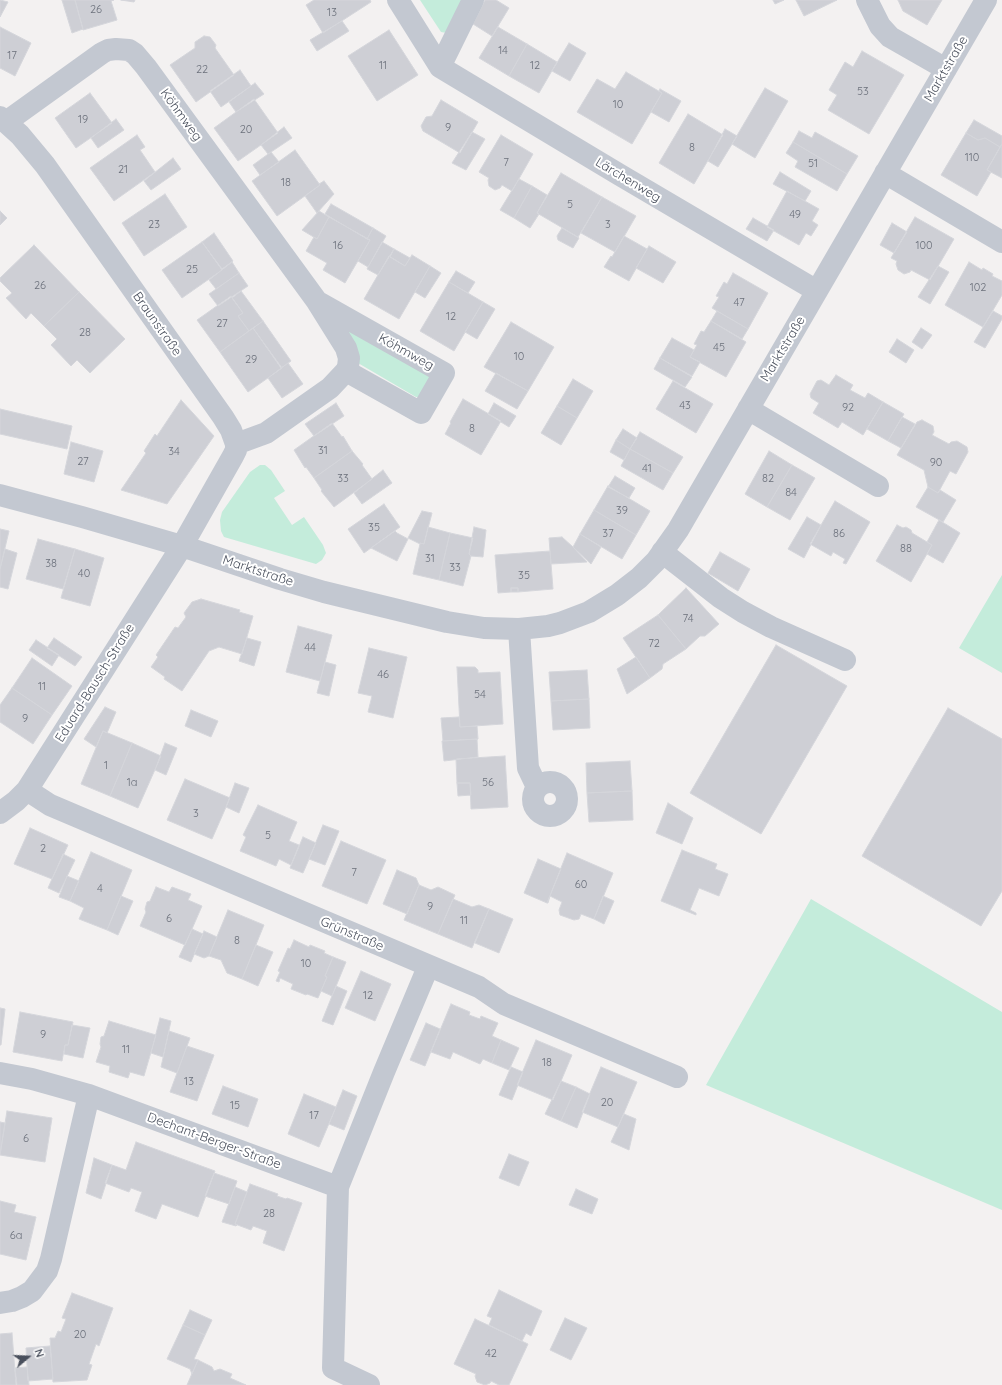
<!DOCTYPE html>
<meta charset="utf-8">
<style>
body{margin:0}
#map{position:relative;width:1002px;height:1385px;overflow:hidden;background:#f3f1f1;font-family:Quicksand,sans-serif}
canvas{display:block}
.north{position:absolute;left:8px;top:1337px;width:40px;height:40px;-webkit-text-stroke:3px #fff;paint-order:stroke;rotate:71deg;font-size:11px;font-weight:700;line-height:16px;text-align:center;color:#4a505d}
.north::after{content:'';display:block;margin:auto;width:14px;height:18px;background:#4a505d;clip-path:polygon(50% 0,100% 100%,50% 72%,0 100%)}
</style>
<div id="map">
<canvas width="1002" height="1385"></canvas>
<div class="north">N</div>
</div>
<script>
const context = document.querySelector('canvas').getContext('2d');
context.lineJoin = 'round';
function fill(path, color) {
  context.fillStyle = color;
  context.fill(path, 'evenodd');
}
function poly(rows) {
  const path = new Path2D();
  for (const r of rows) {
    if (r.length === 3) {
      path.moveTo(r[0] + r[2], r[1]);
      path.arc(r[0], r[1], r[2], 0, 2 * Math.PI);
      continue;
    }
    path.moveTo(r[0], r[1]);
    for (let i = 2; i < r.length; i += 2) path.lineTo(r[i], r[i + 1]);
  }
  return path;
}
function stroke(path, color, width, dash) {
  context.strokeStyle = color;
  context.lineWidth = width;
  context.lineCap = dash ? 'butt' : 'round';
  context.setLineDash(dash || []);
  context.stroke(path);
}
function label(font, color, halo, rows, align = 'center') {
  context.font = font + ' Quicksand,sans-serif';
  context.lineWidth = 4;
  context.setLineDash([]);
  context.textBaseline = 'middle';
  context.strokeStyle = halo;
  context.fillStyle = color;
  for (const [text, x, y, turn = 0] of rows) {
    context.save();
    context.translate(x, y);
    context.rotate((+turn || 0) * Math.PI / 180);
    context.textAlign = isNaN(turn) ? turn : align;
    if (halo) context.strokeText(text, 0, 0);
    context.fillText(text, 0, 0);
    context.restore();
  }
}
const green = poly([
 [420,0,464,0,447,33,441,32],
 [351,328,429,376,430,379,421,397,416,397,358,363,347,333],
 [260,465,265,465,271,470,285,491,274,498,292,525,304,517,323,545,326,553,322,560,316,564,224,537,221,531,220,520,222,512,250,472],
 [1002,575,1002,673,959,648],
 [811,899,1002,1012,1002,1210,706,1085]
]);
const building = poly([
 [0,0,8,2,0,17,0,0],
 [62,0,75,0,83,29,72,33,62,0],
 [75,0,114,0,111,1,117,20,83,30,75,0],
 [121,0,135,0,134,2,121,0],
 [314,0,370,0,371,2,323,33,306,5,314,0],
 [485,0,496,0,509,8,492,36,473,24,485,0],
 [773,0,784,0,775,4,773,0],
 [796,0,837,0,804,16,796,0],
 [898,0,942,0,927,25,903,11,898,0],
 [342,21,349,31,317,51,310,40,342,21],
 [0,27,31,43,15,76,0,68,0,27],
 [498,27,527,44,509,76,479,58,498,27],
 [389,30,418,75,377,101,348,56,389,30],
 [204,36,210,37,216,45,215,48,234,75,196,102,170,65,195,48,195,42,204,36],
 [569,43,586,53,570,81,552,71,569,43],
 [527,44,557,62,539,93,509,76,527,44],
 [862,51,904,75,869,134,828,110,837,95,829,90,845,62,853,67,862,51],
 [240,70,251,86,221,107,210,91,240,70],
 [626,72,662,93,632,144,577,112,597,79,615,89,626,72],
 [255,83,264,94,236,112,229,102,255,83],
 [765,88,788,101,755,158,732,144,765,88],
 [660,89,681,101,669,122,651,112,662,93,659,91,660,89],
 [90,93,112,123,76,148,55,118,90,93],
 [254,99,278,133,238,161,214,128,254,99],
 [441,100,478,122,460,153,423,131,421,126,426,117,432,116,441,100],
 [688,114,723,135,694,184,659,163,688,114],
 [116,119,124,130,98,148,91,138,116,119],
 [974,120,1002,136,1002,144,1000,147,985,138,978,140,966,133,974,120],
 [284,127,292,138,268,154,261,145,284,127],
 [725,129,737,136,718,167,708,161,725,129],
 [799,131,812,138,815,132,858,156,847,174,793,142,799,131],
 [472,132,485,139,466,170,452,163,472,132],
 [966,133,978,140,985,138,1000,147,987,170,991,172,977,196,941,175,966,133],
 [137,135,145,147,140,150,155,172,114,201,90,168,137,135],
 [501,135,533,154,512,191,502,185,500,188,495,190,489,186,488,180,489,178,479,172,501,135],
 [793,142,847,174,837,191,795,167,798,161,786,153,793,142],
 [1002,144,1002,178,987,170,1002,144],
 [295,150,320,185,277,216,252,181,295,150],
 [271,152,279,162,260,175,253,165,271,152],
 [173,158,181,169,151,190,144,181,173,158],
 [780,172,811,191,805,201,773,184,780,172],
 [561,173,602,197,578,237,537,213,561,173],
 [519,179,532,186,514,218,500,210,519,179],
 [324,181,334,194,317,213,305,196,320,185,319,184,324,181],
 [532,186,547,195,537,213,539,214,530,228,514,218,532,186],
 [787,191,819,209,812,221,818,225,811,236,806,233,799,245,767,227,787,191],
 [165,194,187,227,144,256,122,223,165,194],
 [602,197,636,216,615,252,581,233,602,197],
 [331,204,373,228,367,239,325,214,331,204],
 [0,211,7,218,0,225,0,211],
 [319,211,329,217,317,239,302,230,319,211],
 [329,217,370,240,345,283,323,270,327,263,306,251,314,237,317,239,329,217],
 [915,217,954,239,930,280,911,270,910,272,904,274,898,270,896,264,897,261,891,258,915,217],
 [753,218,774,230,767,241,746,229,753,218],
 [892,223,907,232,894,253,880,245,892,223],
 [373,228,386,236,368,267,358,261,370,240,367,239,373,228],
 [562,228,579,238,573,248,558,240,557,236,562,228],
 [214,233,233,261,222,269,202,242,214,233],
 [624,236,647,249,629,281,604,267,611,256,612,257,624,236],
 [202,242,222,270,182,298,162,270,202,242],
 [382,242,394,249,378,275,367,269,382,242],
 [34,245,79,292,44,326,31,313,26,319,6,298,12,293,0,281,0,278,34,245],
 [649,246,676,262,663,283,636,268,649,246],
 [394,249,410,258,405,266,390,257,394,249],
 [412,255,430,266,399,319,364,299,389,256,405,266,412,255],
 [232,262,239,273,216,289,209,280,232,262],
 [969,262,982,270,983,268,993,274,992,276,1002,281,1002,295,983,327,945,305,969,262],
 [430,266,441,273,425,298,415,292,430,266],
 [938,266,949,272,930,304,918,297,938,266],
 [456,271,475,282,468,293,449,282,456,271],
 [239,273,248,286,218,306,209,294,239,273],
 [733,273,768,293,748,329,712,308,719,297,716,296,724,282,727,284,733,273],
 [449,282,483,302,454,351,420,331,449,282],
 [241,291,263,321,249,331,238,316,243,313,232,298,241,291],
 [79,292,125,339,90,373,77,360,71,366,51,345,57,339,44,326,79,292],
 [231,296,243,313,238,316,249,331,253,328,220,352,197,320,231,296],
 [483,302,495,309,477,339,465,332,483,302],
 [717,311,748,329,742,339,711,321,717,311],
 [993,311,1002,316,1002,319,985,348,974,342,993,311],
 [263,321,291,361,281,368,253,328,263,321],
 [711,321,746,342,726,377,690,357,697,345,694,344,701,331,704,332,711,321],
 [511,322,554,347,528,391,484,367,511,322],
 [253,328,282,368,248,392,220,352,253,328],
 [921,328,932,335,922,349,912,342,921,328],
 [672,338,694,350,690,357,700,362,692,376,660,358,672,338],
 [897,339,914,350,906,363,889,352,897,339],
 [660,358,692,377,685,387,654,369,660,358],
 [288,363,303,384,282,398,268,378,288,363],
 [496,373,528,391,517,409,485,391,496,373],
 [836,375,853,385,850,390,865,398,868,393,883,402,863,435,842,422,838,428,813,413,819,403,811,398,810,394,817,381,821,380,829,385,836,375],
 [573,379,593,391,577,418,557,406,573,379],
 [673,381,713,404,696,433,656,409,673,381],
 [463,399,501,421,481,455,445,434,451,423,450,422,463,399],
 [181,400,214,436,167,504,121,490,146,453,144,451,155,434,157,436,181,400],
 [883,402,904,414,888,441,867,429,883,402],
 [336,403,344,416,314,436,305,424,336,403],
 [494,403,516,416,509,427,488,414,494,403],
 [557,406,577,418,561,445,541,433,557,406],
 [0,409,72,426,67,449,0,434,0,409],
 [902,417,915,424,901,448,888,441,902,417],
 [922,420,933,426,934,432,932,435,949,444,951,442,957,441,967,447,968,452,956,474,950,471,938,493,928,487,924,470,897,455,917,422,922,420],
 [332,423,342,437,343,436,352,451,314,478,306,467,305,468,294,450,332,423],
 [623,429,637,438,630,449,616,440,623,429],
 [640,432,683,457,673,473,630,449,640,432],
 [616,440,630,449,624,460,610,452,616,440],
 [71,442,103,451,94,482,64,474,71,442],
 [630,449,673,473,663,490,621,466,630,449],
 [352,451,363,464,362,465,372,479,334,507,321,491,322,490,314,478,352,451],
 [769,451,792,465,767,507,745,494,769,451],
 [792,465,815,478,790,520,767,507,792,465],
 [383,470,392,483,362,504,354,493,383,470],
 [615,476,635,488,629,498,608,487,615,476],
 [608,486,650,511,636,535,594,510,608,486],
 [928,487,938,493,940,490,956,500,943,522,916,507,928,487],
 [835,501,870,522,846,564,843,563,845,559,833,552,831,556,810,544,835,501],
 [384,504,400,527,364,553,348,529,384,504],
 [594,510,636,535,622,559,580,534,594,510],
 [422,511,432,513,424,544,420,543,420,544,408,538,422,511],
 [807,517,821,525,804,558,788,549,807,517],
 [939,520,960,533,943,563,927,554,932,545,927,542,939,520],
 [897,525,903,528,906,527,911,530,912,533,932,545,911,582,876,561,897,525],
 [428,527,450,533,439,580,413,574,420,544,420,543,424,544,428,527],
 [474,527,486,530,483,557,471,556,469,554,474,527],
 [0,529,9,531,0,569,0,529],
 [395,531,397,533,408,539,397,561,371,548,395,531],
 [450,533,473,538,469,554,471,556,463,586,439,580,450,533],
 [580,534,601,547,591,564,573,547,580,534],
 [562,537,573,547,587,562,551,564,549,538,562,537],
 [38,539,75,549,63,589,26,579,38,539],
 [5,549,17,553,8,589,0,587,0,569,5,549],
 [75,549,104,558,90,606,61,598,75,549],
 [550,551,553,589,518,592,518,588,511,588,511,592,498,593,495,555,550,551],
 [720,552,750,569,738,591,708,573,720,552],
 [511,588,518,588,518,592,511,592,511,588],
 [686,588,719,624,705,636,700,636,686,649,658,615,686,588],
 [201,599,240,610,239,612,253,616,242,654,219,647,209,651,182,691,164,679,165,677,151,667,158,657,156,655,175,627,178,628,186,617,184,613,192,602,201,599],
 [658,615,686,649,663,664,662,669,650,678,623,638,658,615],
 [298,626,332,635,320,681,286,672,298,626],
 [54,638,82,657,75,666,47,648,54,638],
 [247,638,261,642,254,666,239,661,247,638],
 [36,640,59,655,52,666,29,650,36,640],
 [776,645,847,686,761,834,690,793,776,645],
 [369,648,407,657,393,718,368,712,372,696,358,693,369,648],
 [636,657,650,678,627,694,617,669,636,657],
 [32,658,72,686,52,715,12,688,32,658],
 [325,662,336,665,329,696,317,693,325,662],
 [457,667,475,667,478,670,478,673,500,672,503,724,460,727,457,667],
 [587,670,589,699,551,701,549,672,587,670],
 [12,688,52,715,33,744,0,722,0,705,12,688],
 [589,699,590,728,553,730,551,701,589,699],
 [105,707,116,712,107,733,103,731,96,747,84,739,105,707],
 [948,708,1002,739,1002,891,981,926,862,856,948,708],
 [191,710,218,721,211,737,185,726,191,710],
 [459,717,460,727,477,726,478,739,443,741,441,718,459,717],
 [103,731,132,743,110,796,81,784,103,731],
 [477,739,478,757,444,761,442,741,477,739],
 [132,743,161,756,138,808,110,796,132,743],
 [165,743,177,748,166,775,155,770,165,743],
 [505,756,508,807,471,809,470,783,457,783,456,759,505,756],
 [630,761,632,791,587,793,586,763,630,761],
 [185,779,230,798,212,839,167,820,185,779],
 [235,783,249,788,239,813,226,807,235,783],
 [457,783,470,783,471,795,458,796,457,783],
 [632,791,633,820,589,822,587,793,632,791],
 [668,803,693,818,682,844,656,833,668,803],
 [258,805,297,822,289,841,299,845,291,865,279,859,276,866,240,851,246,837,243,835,258,805],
 [323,825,339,831,325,865,309,859,323,825],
 [30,828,68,845,52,879,14,864,30,828],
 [303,837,316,843,303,873,290,868,303,837],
 [341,841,386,860,367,904,322,886,341,841],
 [682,850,717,864,715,869,728,874,719,896,699,888,690,910,696,913,696,915,661,901,682,850],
 [91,852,132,870,107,930,79,919,84,908,70,901,91,852],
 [567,853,613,873,594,919,581,914,579,919,574,920,560,915,559,910,562,902,550,896,548,903,547,903,567,853],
 [63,854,75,860,59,893,48,888,63,854],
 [538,859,561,869,547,903,524,893,538,859],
 [397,870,416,878,419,885,407,914,383,904,397,870],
 [67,876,79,881,70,901,59,897,67,876],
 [419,885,431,890,438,887,455,895,438,934,404,920,419,885],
 [156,887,169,892,172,887,191,894,188,900,202,906,185,945,140,926,146,912,145,909,147,902,150,901,156,887],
 [121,896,133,901,118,935,107,930,121,896],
 [603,896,614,901,604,924,594,919,603,896],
 [453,899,472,907,479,905,489,909,472,948,438,934,453,899],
 [489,909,513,919,499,953,475,943,489,909],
 [228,910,264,925,242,979,227,973,221,960,209,956,228,910],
 [192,929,203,934,191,962,179,957,192,929],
 [204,931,217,937,209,956,204,958,194,954,204,931],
 [294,940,309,947,310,945,325,951,324,953,333,957,325,976,327,977,318,998,307,994,306,995,291,989,293,984,280,978,279,982,276,981,280,972,278,971,288,948,290,949,294,940],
 [256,945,273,952,258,986,242,979,256,945],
 [333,957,346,962,332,996,321,991,327,977,325,976,333,957],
 [361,971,391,984,375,1021,345,1008,361,971],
 [336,986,347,991,333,1025,322,1021,336,986],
 [451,1004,470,1012,469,1015,480,1019,481,1016,498,1023,492,1036,501,1040,492,1063,483,1059,480,1064,453,1052,450,1059,431,1052,451,1004],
 [0,1008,5,1009,1,1045,0,1045,0,1008],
 [20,1012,73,1022,68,1045,65,1045,62,1061,13,1052,20,1012],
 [160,1018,171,1021,163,1057,151,1053,160,1018],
 [109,1021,156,1035,144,1076,130,1072,128,1078,109,1072,110,1066,96,1062,101,1047,100,1044,101,1037,104,1036,109,1021],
 [426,1023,440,1029,425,1066,410,1060,426,1023],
 [72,1025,90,1028,83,1058,64,1054,65,1045,68,1045,72,1025],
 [169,1031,190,1038,177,1073,161,1067,169,1031],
 [501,1040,519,1048,509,1070,492,1063,501,1040],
 [536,1040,572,1055,553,1100,517,1085,536,1040],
 [187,1046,214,1055,197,1101,170,1092,187,1046],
 [511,1067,523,1072,512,1100,499,1095,511,1067],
 [601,1067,637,1082,618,1127,582,1112,601,1067],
 [561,1081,576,1087,561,1121,545,1114,561,1081],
 [223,1086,258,1099,248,1127,212,1114,223,1086],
 [576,1087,590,1094,577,1128,561,1121,576,1087],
 [343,1090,357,1096,344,1130,329,1124,343,1090],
 [304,1094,336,1107,319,1147,288,1134,304,1094],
 [7,1111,52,1118,45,1162,0,1155,7,1111],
 [624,1114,636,1119,629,1150,611,1142,624,1114],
 [0,1122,5,1123,0,1155,0,1122],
 [136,1142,215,1171,198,1217,162,1204,156,1219,135,1211,142,1192,131,1188,129,1192,105,1183,112,1165,126,1170,136,1142],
 [509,1154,529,1162,519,1186,499,1178,509,1154],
 [94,1158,112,1165,101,1199,86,1193,94,1158],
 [214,1173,237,1181,229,1204,205,1196,214,1173],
 [250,1184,278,1194,277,1196,286,1199,287,1198,302,1203,284,1251,263,1243,267,1231,253,1226,251,1230,235,1224,250,1184],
 [235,1187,247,1192,235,1224,237,1225,236,1226,222,1222,235,1187],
 [576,1189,598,1199,592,1214,569,1205,576,1189],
 [0,1201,16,1205,14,1212,36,1217,26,1260,0,1254,0,1201],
 [499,1290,542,1311,531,1336,526,1333,522,1341,489,1325,492,1318,487,1316,499,1290],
 [72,1293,113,1308,99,1346,96,1344,89,1364,92,1365,87,1380,53,1382,50,1338,55,1338,58,1331,61,1332,66,1319,62,1318,72,1293],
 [190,1310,212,1320,205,1335,183,1325,190,1310],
 [565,1318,587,1328,571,1360,550,1350,565,1318],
 [475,1319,528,1344,509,1385,499,1385,491,1381,490,1383,485,1385,477,1382,475,1376,476,1374,454,1364,475,1319],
 [183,1325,205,1335,194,1359,198,1360,192,1374,190,1369,167,1359,183,1325],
 [12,1333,16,1385,0,1385,0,1334,12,1333],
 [50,1346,53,1379,28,1381,26,1348,50,1346],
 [198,1360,212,1367,214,1371,220,1369,232,1374,230,1378,246,1385,187,1385,198,1360],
 [27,1367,29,1385,17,1385,15,1368,27,1367]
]);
const minor = poly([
 [398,0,440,67,620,175,817,291],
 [867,0,880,26,890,37,946,69],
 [440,67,473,0],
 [0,117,20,135,45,165,223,417,231,430,236,444,236,450,233,456,182,546,27,790,16,801,0,813],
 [6,122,102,53,108,50,116,49,129,50,135,54,146,67,316,300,346,348,349,358,348,367,346,371,330,388,266,433,236,444],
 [885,173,1002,242],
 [320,303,444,373,421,413,346,371],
 [748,409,878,486],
 [0,495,82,517,182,546,280,579,324,592,447,622,484,628,519,629,548,626,560,623,589,612,617,595,639,578,656,561,678,530,986,0],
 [662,552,721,598,743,612,771,627,845,660],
 [519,629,528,768,537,787],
 [550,799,17],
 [27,790,50,805,479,987,504,1004,677,1077],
 [0,1073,32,1079,89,1095,338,1187,333,1368,369,1385],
 [338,1187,384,1072,428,967],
 [0,1303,12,1301,22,1297,32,1291,47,1271,51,1259,89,1095]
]);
const numberNames = [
 ["26",96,10],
 ["13",332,13],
 ["14",503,51],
 ["17",12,56],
 ["11",383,66],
 ["12",535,66],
 ["22",202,70],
 ["53",863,92],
 ["10",618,105],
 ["19",83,120],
 ["9",448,128],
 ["20",246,130],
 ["8",692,148],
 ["110",972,158],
 ["7",506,163],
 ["51",813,164],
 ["21",123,170],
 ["18",286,183],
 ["5",570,205],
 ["49",795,215],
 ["23",154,225],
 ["3",608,225],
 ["16",338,246],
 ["100",924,246],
 ["25",192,270],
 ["26",40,286],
 ["102",978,288],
 ["47",739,303],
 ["12",451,317],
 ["27",222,324],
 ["28",85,333],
 ["45",719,348],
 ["10",519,357],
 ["29",251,360],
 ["43",685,406],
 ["92",848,408],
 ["8",472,429],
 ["31",323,451],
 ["34",174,452],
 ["27",83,462],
 ["90",936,463],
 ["41",647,469],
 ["33",343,479],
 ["82",768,479],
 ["84",791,493],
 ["39",622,511],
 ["35",374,528],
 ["37",608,534],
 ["86",839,534],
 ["88",906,549],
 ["31",430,559],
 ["38",51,564],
 ["33",455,568],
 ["40",84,574],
 ["35",524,576],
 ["74",688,619],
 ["72",654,644],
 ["44",310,648],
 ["46",383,675],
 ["11",42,687],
 ["54",480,695],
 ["9",25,719],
 ["1",106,766],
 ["1a",132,783],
 ["56",488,783],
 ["3",196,814],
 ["5",268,836],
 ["2",43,849],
 ["7",354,873],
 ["60",581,885],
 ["4",100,889],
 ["9",430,907],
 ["6",169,919],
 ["11",464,921],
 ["8",237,941],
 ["10",306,964],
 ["12",368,996],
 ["9",43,1035],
 ["11",126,1050],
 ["18",547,1063],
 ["13",189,1082],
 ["20",607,1103],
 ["15",235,1106],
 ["17",314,1116],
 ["6",26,1139],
 ["28",269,1214],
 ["6a",16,1236],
 ["20",80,1335],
 ["42",491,1354]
];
const streetNames = [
 ["Marktstraße",946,69,-60],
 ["Köhmweg",181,115,54],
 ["Lärchenweg",628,180,31],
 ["Braunstraße",157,324,55],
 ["Marktstraße",783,349,-59],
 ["Köhmweg",406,352,29],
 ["Marktstraße",258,571,18],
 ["Eduard-Bausch-Straße",95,683,-58],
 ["Grünstraße",352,934,23],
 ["Dechant-Berger-Straße",214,1141,20]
];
fill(green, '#c4ecdb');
fill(building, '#cecfd5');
stroke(building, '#d5d6db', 1);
stroke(minor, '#c3c8d1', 22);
label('11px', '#6b707b', null, numberNames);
label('13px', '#4a505d', '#fff', streetNames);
</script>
